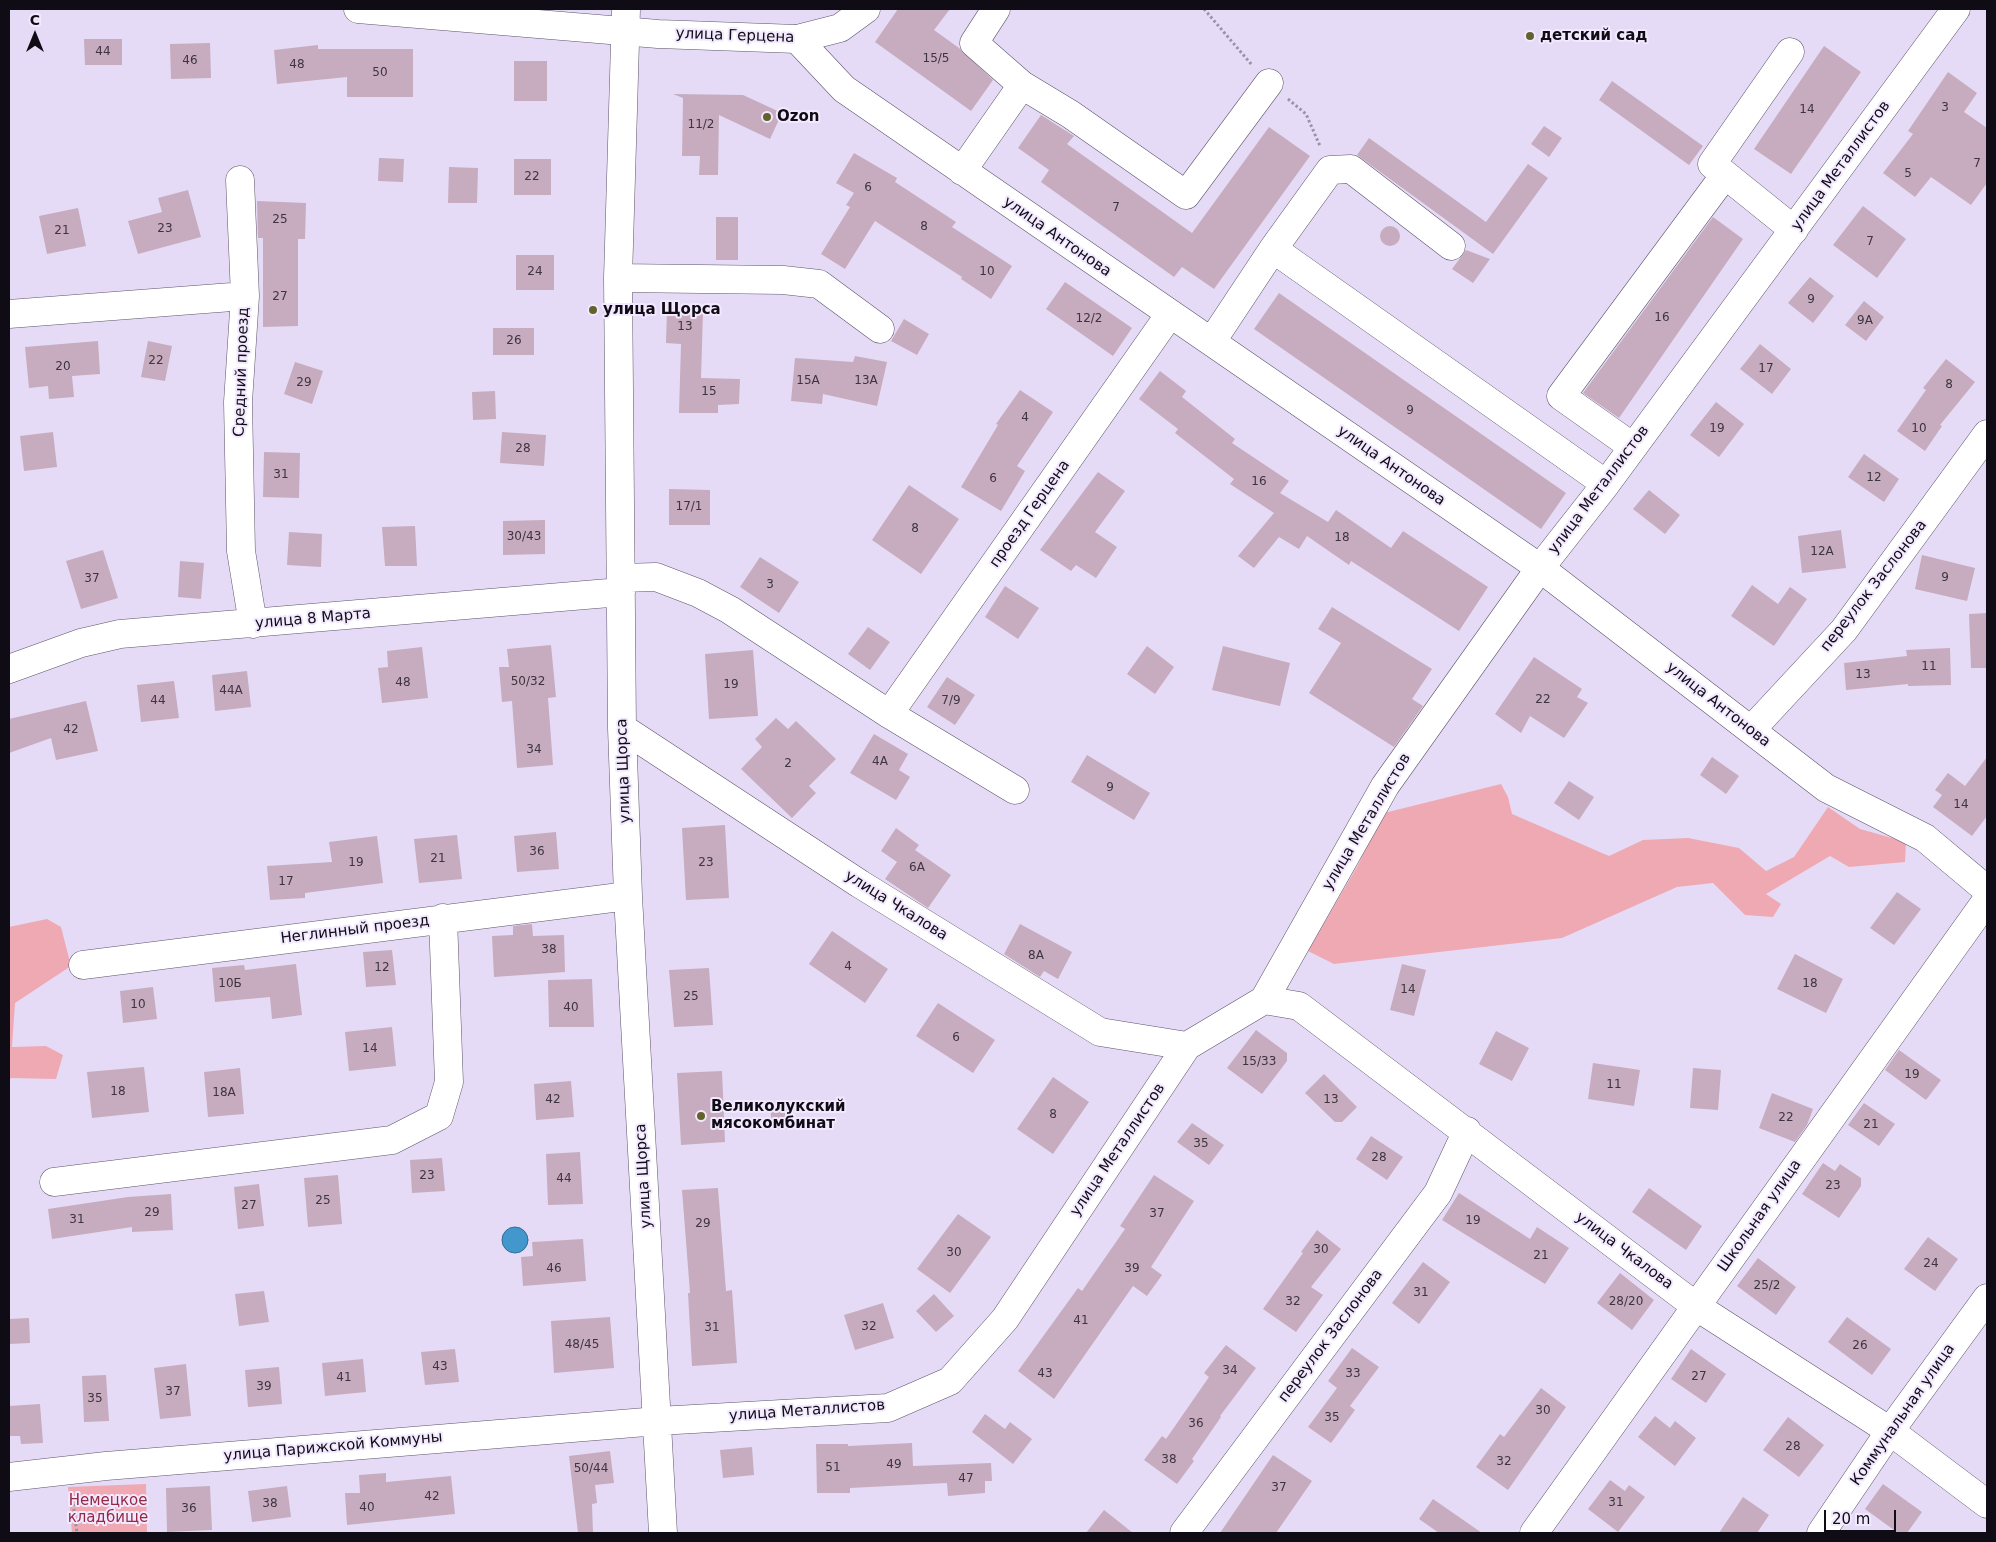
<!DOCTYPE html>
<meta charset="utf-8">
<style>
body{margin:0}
#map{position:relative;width:1996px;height:1542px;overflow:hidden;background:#e6dbf6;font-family:"DejaVu Sans",sans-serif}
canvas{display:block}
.frame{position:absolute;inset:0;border:10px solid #100c15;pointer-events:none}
.north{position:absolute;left:10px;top:10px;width:50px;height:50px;-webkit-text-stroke:4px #f2e9ff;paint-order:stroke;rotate:0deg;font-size:14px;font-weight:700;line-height:20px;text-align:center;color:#100c15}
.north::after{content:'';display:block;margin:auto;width:18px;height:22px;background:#100c15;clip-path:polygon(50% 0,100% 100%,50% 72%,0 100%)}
.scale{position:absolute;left:1824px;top:1510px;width:72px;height:22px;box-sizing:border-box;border:2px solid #100c15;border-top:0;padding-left:6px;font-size:15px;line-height:18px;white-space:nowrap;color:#100c15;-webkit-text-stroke:4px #f2e9ff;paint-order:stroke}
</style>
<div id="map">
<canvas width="1996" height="1542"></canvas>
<div class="frame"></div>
<div class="north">С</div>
<div class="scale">20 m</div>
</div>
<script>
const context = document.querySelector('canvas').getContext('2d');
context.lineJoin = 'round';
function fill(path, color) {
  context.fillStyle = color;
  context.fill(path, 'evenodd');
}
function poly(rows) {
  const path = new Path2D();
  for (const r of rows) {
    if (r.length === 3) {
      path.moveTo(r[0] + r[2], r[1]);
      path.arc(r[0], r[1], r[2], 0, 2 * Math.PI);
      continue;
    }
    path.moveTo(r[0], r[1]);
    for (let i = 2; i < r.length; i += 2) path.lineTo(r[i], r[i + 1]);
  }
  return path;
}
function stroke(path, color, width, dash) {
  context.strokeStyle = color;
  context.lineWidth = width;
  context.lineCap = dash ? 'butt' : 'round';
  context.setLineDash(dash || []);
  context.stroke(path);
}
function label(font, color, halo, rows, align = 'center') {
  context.font = font + ' "DejaVu Sans",sans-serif';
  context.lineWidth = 4;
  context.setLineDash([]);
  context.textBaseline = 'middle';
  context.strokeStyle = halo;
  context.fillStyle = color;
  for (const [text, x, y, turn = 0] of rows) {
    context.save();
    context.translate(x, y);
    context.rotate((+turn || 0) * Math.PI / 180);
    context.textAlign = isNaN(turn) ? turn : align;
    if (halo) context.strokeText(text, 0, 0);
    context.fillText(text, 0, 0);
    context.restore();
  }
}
const green = poly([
 [1501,784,1508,797,1512,814,1609,856,1643,840,1688,838,1739,848,1766,871,1794,857,1828,807,1860,829,1906,842,1905,862,1849,867,1830,856,1766,894,1781,904,1773,917,1745,915,1713,883,1677,887,1562,938,1334,964,1308,951,1358,865,1375,830,1380,814],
 [47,919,61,927,71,966,15,1003,12,1047,46,1046,63,1055,56,1079,11,1078,9,1081,9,927],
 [146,1484,147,1533,72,1533,68,1487]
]);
const water = poly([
 [515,1240,13]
]);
const building = poly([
 [898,9,950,9,934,30,959,48,993,80,971,111,875,42],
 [84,39,122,39,122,65,85,65],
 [210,43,211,78,171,79,170,44],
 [318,45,318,49,413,49,413,97,347,97,347,77,277,84,274,50],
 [1824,46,1861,72,1791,174,1754,149],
 [514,61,547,61,547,101,514,101],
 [1948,72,1977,93,1964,112,1987,128,1987,183,1971,205,1931,177,1915,197,1883,173,1913,134,1908,131],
 [1612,81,1703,146,1689,165,1599,100],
 [673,94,743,95,782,113,770,139,719,115,718,175,699,175,700,156,682,156,683,98],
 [1041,115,1074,136,1067,144,1192,233,1269,127,1310,156,1214,289,1182,267,1174,277,1041,182,1049,170,1018,148],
 [1544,126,1562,138,1549,157,1531,144],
 [1369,138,1486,222,1528,164,1548,178,1493,254,1357,155],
 [854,153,897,178,895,182,956,222,952,227,1012,266,991,299,961,279,962,277,875,221,845,269,821,254,850,207,846,205,854,193,836,183],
 [379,158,404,159,403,182,378,181],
 [514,159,551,159,551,195,514,195],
 [449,167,478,168,477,203,448,203],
 [188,190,201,237,138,254,128,221,162,212,158,198],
 [257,201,306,203,305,239,298,239,298,326,263,327,263,238,258,238],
 [1863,206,1906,239,1877,278,1833,245],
 [78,208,86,246,47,254,39,216],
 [716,217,738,217,738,260,716,260],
 [1713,217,1743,239,1619,418,1583,393],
 [1390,236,10],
 [1466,250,1490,259,1473,283,1452,269],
 [516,255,554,255,554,290,516,290],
 [1810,277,1834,296,1813,323,1788,303],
 [1065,282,1132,328,1113,356,1046,309],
 [1279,293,1566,493,1541,529,1254,329],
 [1864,301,1884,317,1866,341,1845,325],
 [667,310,703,311,701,378,740,379,739,404,718,405,718,413,679,413,681,344,666,343],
 [904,319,929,334,917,355,891,341],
 [493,328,534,328,534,355,493,355],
 [98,341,100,374,72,376,74,397,49,399,48,386,29,388,25,347],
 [148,341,172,346,165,381,141,377],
 [1760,344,1791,369,1772,394,1740,369],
 [855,356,887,362,877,406,823,394,822,404,791,401,795,358,853,362],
 [1946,359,1975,382,1940,425,1942,426,1925,451,1897,431,1926,390,1923,388],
 [295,362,323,371,312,404,284,394],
 [1160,371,1186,391,1182,397,1235,439,1232,443,1289,481,1280,493,1328,522,1336,510,1391,548,1403,531,1488,587,1459,631,1351,561,1349,565,1307,536,1299,549,1279,537,1254,568,1238,556,1274,513,1230,484,1234,479,1175,433,1178,429,1139,399],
 [1020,390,1053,412,1017,466,1025,471,1001,511,961,487,998,425,996,424],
 [495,391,496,419,473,420,472,392],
 [1716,402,1744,424,1719,457,1690,435],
 [53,432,57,467,24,471,20,436],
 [502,432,546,435,544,466,500,463],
 [264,452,300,453,299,498,263,497],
 [1864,454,1899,479,1884,502,1848,477],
 [1098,472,1125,491,1095,532,1117,547,1096,578,1076,565,1071,571,1040,550],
 [909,485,959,519,921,574,872,540],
 [669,489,710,490,710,525,669,525],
 [1649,490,1680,515,1665,534,1633,509],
 [545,520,545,554,503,555,503,521],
 [415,526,417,566,385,566,382,527],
 [1841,530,1846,568,1802,573,1798,536],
 [289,532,322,534,321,567,287,565],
 [103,550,118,598,81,609,66,561],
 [1922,555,1975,568,1967,601,1915,589],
 [760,557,799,582,779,613,740,587],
 [180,561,204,563,201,599,178,597],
 [1752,585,1778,604,1790,587,1807,599,1774,646,1731,616],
 [1005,586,1039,608,1018,639,985,617],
 [1332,607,1432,669,1412,699,1423,706,1394,747,1309,693,1341,643,1318,629],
 [1987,613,1987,668,1971,668,1969,614],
 [868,627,890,642,870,670,848,654],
 [551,645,556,697,548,698,553,765,517,768,512,701,502,702,499,667,509,667,507,649],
 [1147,646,1174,667,1155,694,1127,674],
 [1223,646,1290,663,1280,706,1212,690],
 [422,647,428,698,382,703,378,668,388,667,387,651],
 [1950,648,1951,685,1908,686,1908,684,1846,690,1844,663,1907,656,1906,650],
 [753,650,758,716,709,719,705,654],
 [1534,657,1582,689,1577,697,1588,703,1564,738,1530,716,1521,733,1495,714],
 [247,671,251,707,215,711,212,675],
 [947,677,975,695,955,725,927,707],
 [174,681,179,718,141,722,137,685],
 [86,701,98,751,56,760,51,738,9,753,9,719],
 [776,718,788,729,796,721,836,759,809,786,816,793,792,818,741,769,762,747,755,739],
 [874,734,908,754,899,770,910,777,896,800,850,773],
 [1087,755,1150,793,1134,820,1071,782],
 [1712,757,1739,776,1726,794,1700,775],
 [1987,757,1987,816,1972,836,1933,807,1942,795,1935,790,1948,773,1965,786],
 [1569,781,1594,797,1579,820,1554,803],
 [725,825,729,898,686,900,682,828],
 [896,828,919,845,915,850,951,875,928,908,885,879,897,862,881,851],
 [556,832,559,869,517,872,514,836],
 [457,835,462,879,419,883,414,839],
 [377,836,383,883,305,893,305,898,270,900,267,866,332,862,329,842],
 [1897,892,1921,909,1894,945,1870,928],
 [532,924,533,936,564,935,565,972,494,977,492,936,513,935,513,926],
 [1020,924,1072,952,1058,979,1044,971,1040,977,1004,954],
 [832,931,888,969,865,1003,809,964],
 [392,950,396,985,366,987,363,952],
 [1795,954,1843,979,1826,1013,1777,989],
 [296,964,302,1015,272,1019,270,997,215,1002,212,968,244,965,245,970],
 [1402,964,1426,970,1414,1016,1390,1010],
 [709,968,713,1025,674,1027,669,970],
 [592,979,594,1027,549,1027,548,980],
 [153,987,157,1019,123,1023,120,991],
 [938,1003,995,1040,973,1073,916,1036],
 [392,1027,396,1066,349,1071,345,1032],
 [1256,1030,1287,1053,1287,1061,1262,1094,1227,1068],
 [1496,1031,1529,1048,1512,1081,1479,1064],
 [1899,1050,1941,1080,1926,1100,1885,1070],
 [1593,1063,1640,1070,1634,1106,1588,1099],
 [144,1067,149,1112,92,1118,87,1072],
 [240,1068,244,1114,208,1117,204,1072],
 [1693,1068,1721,1070,1718,1110,1690,1108],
 [722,1071,725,1142,681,1145,677,1073],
 [1324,1074,1357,1107,1342,1122,1335,1122,1305,1093],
 [1053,1077,1089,1102,1053,1154,1017,1129],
 [571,1081,574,1117,536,1120,534,1084],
 [1772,1093,1813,1109,1807,1125,1795,1142,1759,1128],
 [790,1101,791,1129,772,1129,770,1102],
 [1864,1103,1895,1124,1879,1146,1848,1125],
 [1192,1123,1224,1145,1209,1165,1177,1142],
 [1371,1136,1403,1157,1387,1180,1356,1159],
 [580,1152,583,1204,548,1205,546,1154],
 [442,1158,445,1191,412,1193,410,1160],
 [1823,1163,1835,1171,1840,1164,1861,1178,1861,1186,1839,1218,1802,1194],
 [338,1175,342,1224,308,1227,304,1178],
 [1154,1175,1194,1201,1151,1267,1162,1275,1147,1296,1133,1286,1054,1399,1018,1371,1078,1288,1082,1291,1125,1229,1120,1226],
 [259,1184,264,1226,238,1229,234,1187],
 [718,1188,726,1291,732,1290,737,1363,692,1366,688,1293,690,1293,682,1190],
 [1649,1188,1702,1226,1686,1250,1632,1212],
 [1459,1193,1530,1239,1537,1227,1569,1248,1545,1284,1442,1220],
 [171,1194,173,1230,132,1232,132,1227,52,1239,48,1209,128,1197],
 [958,1214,991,1237,950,1293,917,1269],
 [1317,1230,1341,1249,1311,1287,1323,1295,1296,1332,1263,1309,1303,1253,1301,1252],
 [1928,1237,1958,1259,1935,1291,1904,1269],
 [583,1239,586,1281,523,1286,521,1257,533,1256,532,1242],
 [1758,1258,1796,1287,1776,1315,1737,1286],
 [1423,1262,1450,1282,1419,1324,1392,1303],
 [1620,1273,1654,1300,1632,1330,1597,1303],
 [264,1291,269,1322,239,1326,235,1294],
 [934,1294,954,1316,936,1332,916,1311],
 [883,1303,894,1338,855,1350,844,1315],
 [610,1317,614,1368,554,1373,551,1321],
 [1847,1317,1891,1349,1872,1375,1828,1342],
 [29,1318,30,1343,9,1344,9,1319],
 [1226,1345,1256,1368,1220,1416,1221,1417,1192,1459,1194,1461,1177,1484,1144,1460,1162,1436,1166,1439,1209,1377,1204,1373],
 [1352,1348,1379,1367,1350,1406,1355,1410,1331,1443,1308,1427,1337,1388,1328,1381],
 [455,1349,459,1382,425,1385,421,1352],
 [1691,1349,1726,1374,1706,1403,1671,1379],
 [363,1359,366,1392,325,1396,322,1363],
 [186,1364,191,1416,160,1419,154,1368],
 [279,1367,282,1404,248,1407,245,1370],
 [106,1375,109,1421,84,1422,82,1376],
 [1541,1388,1566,1407,1508,1490,1476,1467,1500,1434,1504,1437],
 [40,1404,43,1443,21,1444,20,1436,9,1436,9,1406],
 [985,1414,1005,1429,1010,1422,1032,1439,1013,1464,972,1432],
 [1655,1416,1670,1428,1675,1421,1696,1438,1675,1466,1638,1437],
 [1788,1417,1824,1445,1799,1477,1763,1450],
 [912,1443,913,1466,991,1463,992,1481,985,1481,985,1493,948,1496,947,1483,850,1488,850,1493,817,1493,816,1444,848,1444,848,1446],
 [752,1447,754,1475,723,1478,720,1450],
 [610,1451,614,1483,595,1485,597,1503,592,1504,593,1533,578,1533,569,1456],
 [1273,1455,1312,1481,1276,1533,1220,1533],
 [386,1473,386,1482,451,1476,455,1514,347,1525,345,1493,360,1493,359,1475],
 [1610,1480,1625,1491,1629,1485,1645,1497,1618,1532,1588,1509],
 [1883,1484,1922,1512,1907,1533,1898,1533,1865,1509],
 [210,1486,212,1530,167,1532,166,1488],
 [287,1486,291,1517,252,1522,248,1491],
 [1743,1497,1769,1515,1757,1533,1719,1533],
 [1433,1499,1482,1533,1439,1533,1419,1519],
 [1104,1510,1133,1533,1086,1533]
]);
const path = poly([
 [1204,9,1252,65],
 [1288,99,1306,114,1320,146],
 [72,1494,77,1533]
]);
const minor = poly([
 [626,9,618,278,622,728,628,896,663,1533],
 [996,9,974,43,1022,85],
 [797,39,844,89,1540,568,1826,788,1925,838,1987,890],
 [1790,52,1712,164,1794,230],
 [962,171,1022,85,1070,114,1186,195,1269,83],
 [240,180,245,296],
 [1273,249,1330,170,1351,169,1451,246],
 [618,278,783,280,819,284,880,329],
 [9,314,245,296,238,402,241,551,253,624],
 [1212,341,1273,249,1606,484],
 [1633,447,1561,396,1724,176],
 [621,578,656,577,698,593,730,610,889,714,1015,790],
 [9,669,81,643,120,634,621,592],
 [889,714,1170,314],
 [622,728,860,884,1100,1032,1187,1046],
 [1751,730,1844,630,1987,434],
 [83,965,628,896],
 [1264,1000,1299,1006,1697,1307,1890,1431,1987,1504],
 [54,1182,392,1140,439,1116,449,1082,443,918],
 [9,1477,106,1466,658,1421,888,1408,950,1381,1005,1319,1187,1046,1264,1000,1385,786,1540,568,1606,484,1956,9],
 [1184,1533,1438,1193,1467,1131],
 [1534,1533,1987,900],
 [1821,1533,1890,1431,1987,1298]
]);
const major = poly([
 [358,9,658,34,797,39,840,28,866,9]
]);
const markers = [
 [1530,36,5,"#63612e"],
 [767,117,5,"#63612e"],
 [593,310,5,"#63612e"],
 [701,1116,5,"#63612e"]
];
const numberNames = [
 ["44",103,52],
 ["15/5",936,59],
 ["46",190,61],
 ["48",297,65],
 ["50",380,73],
 ["3",1945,108],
 ["14",1807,110],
 ["11/2",701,125],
 ["7",1977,164],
 ["5",1908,174],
 ["22",532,177],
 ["6",868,188],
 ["7",1116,208],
 ["25",280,220],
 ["8",924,227],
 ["23",165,229],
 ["21",62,231],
 ["7",1870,242],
 ["24",535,272],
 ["10",987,272],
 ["27",280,297],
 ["9",1811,300],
 ["16",1662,318],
 ["12/2",1089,319],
 ["9А",1865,321],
 ["13",685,327],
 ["26",514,341],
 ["22",156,361],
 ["20",63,367],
 ["17",1766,369],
 ["15А",808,381],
 ["13А",866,381],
 ["29",304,383],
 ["8",1949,385],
 ["15",709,392],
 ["9",1410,411],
 ["4",1025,418],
 ["19",1717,429],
 ["10",1919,429],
 ["28",523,449],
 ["31",281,475],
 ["12",1874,478],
 ["6",993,479],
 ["16",1259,482],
 ["17/1",689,507],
 ["8",915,529],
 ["30/43",524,537],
 ["18",1342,538],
 ["12А",1822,552],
 ["9",1945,578],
 ["37",92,579],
 ["3",770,585],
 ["11",1929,667],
 ["13",1863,675],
 ["50/32",528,682],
 ["48",403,683],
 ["19",731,685],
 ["44А",231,691],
 ["22",1543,700],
 ["44",158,701],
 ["7/9",951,701],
 ["42",71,730],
 ["34",534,750],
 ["4А",880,762],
 ["2",788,764],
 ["9",1110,788],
 ["14",1961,805],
 ["36",537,852],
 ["21",438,859],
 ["19",356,863],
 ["23",706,863],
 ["6А",917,868],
 ["17",286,882],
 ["38",549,950],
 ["8А",1036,956],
 ["4",848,967],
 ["12",382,968],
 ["10Б",230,984],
 ["18",1810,984],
 ["14",1408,990],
 ["25",691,997],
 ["10",138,1005],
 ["40",571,1008],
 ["6",956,1038],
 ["14",370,1049],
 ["15/33",1259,1062],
 ["19",1912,1075],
 ["11",1614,1085],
 ["18",118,1092],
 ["18А",224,1093],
 ["42",553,1100],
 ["13",1331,1100],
 ["8",1053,1115],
 ["22",1786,1118],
 ["21",1871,1125],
 ["35",1201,1144],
 ["28",1379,1158],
 ["23",427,1176],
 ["44",564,1179],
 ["23",1833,1186],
 ["25",323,1201],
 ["27",249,1206],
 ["29",152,1213],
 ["37",1157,1214],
 ["31",77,1220],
 ["19",1473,1221],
 ["29",703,1224],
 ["30",1321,1250],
 ["30",954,1253],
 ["21",1541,1256],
 ["24",1931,1264],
 ["46",554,1269],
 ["39",1132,1269],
 ["25/2",1767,1286],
 ["31",1421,1293],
 ["32",1293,1302],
 ["28/20",1626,1302],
 ["41",1081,1321],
 ["32",869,1327],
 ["31",712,1328],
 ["48/45",582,1345],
 ["26",1860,1346],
 ["43",440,1367],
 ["34",1230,1371],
 ["43",1045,1374],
 ["33",1353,1374],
 ["27",1699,1377],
 ["41",344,1378],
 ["39",264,1387],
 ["37",173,1392],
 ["35",95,1399],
 ["30",1543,1411],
 ["35",1332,1418],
 ["36",1196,1424],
 ["28",1793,1447],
 ["38",1169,1460],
 ["32",1504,1462],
 ["49",894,1465],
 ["51",833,1468],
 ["50/44",591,1469],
 ["47",966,1479],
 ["37",1279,1488],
 ["42",432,1497],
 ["31",1616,1503],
 ["38",270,1504],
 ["40",367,1508],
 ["36",189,1509]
];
const streetNames = [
 ["улица Герцена",735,36,2],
 ["улица Металлистов",1841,166,-54],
 ["улица Антонова",1057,237,35],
 ["Средний проезд",242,372,-88],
 ["улица Антонова",1391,466,35],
 ["улица Металлистов",1599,490,-53],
 ["проезд Герцена",1030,514,-55],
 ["переулок Заслонова",1874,586,-52],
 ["улица 8 Марта",313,619,-5],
 ["улица Антонова",1718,705,38],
 ["улица Щорса",624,771,-92],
 ["улица Металлистов",1367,822,-59],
 ["улица Чкалова",896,906,32],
 ["Неглинный проезд",355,930,-7],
 ["улица Металлистов",1118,1150,-56],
 ["улица Щорса",644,1176,-93],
 ["Школьная улица",1760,1216,-55],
 ["улица Чкалова",1624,1251,37],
 ["переулок Заслонова",1331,1336,-53],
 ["улица Металлистов",807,1411,-4],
 ["Коммунальная улица",1903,1415,-55],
 ["улица Парижской Коммуны",333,1447,-5]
];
const poiNames = [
 ["детский сад",1540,36],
 ["Ozon",777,117],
 ["улица Щорса",603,310],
 ["Великолукский",711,1107],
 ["мясокомбинат",711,1124]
];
const parkNames = [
 ["Немецкое",108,1501],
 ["кладбище",108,1518]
];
fill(green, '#eea9b3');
fill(water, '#4297cc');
stroke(water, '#336d95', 1);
fill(building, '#c6acbe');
stroke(minor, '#5d536a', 29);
stroke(major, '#5d536a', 29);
stroke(path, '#9a92a6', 3, [2.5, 2.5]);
stroke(minor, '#fff', 28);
stroke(major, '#fff', 28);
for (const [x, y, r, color] of markers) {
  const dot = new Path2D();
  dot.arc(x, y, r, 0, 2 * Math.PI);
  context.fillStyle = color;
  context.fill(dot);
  stroke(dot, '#f2e9ff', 2);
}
label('12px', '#3e343f', null, numberNames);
label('15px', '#100c15', '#f2e9ff', streetNames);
label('bold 15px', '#100c15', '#f2e9ff', poiNames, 'left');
label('15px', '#952844', '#f2e9ff', parkNames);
</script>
